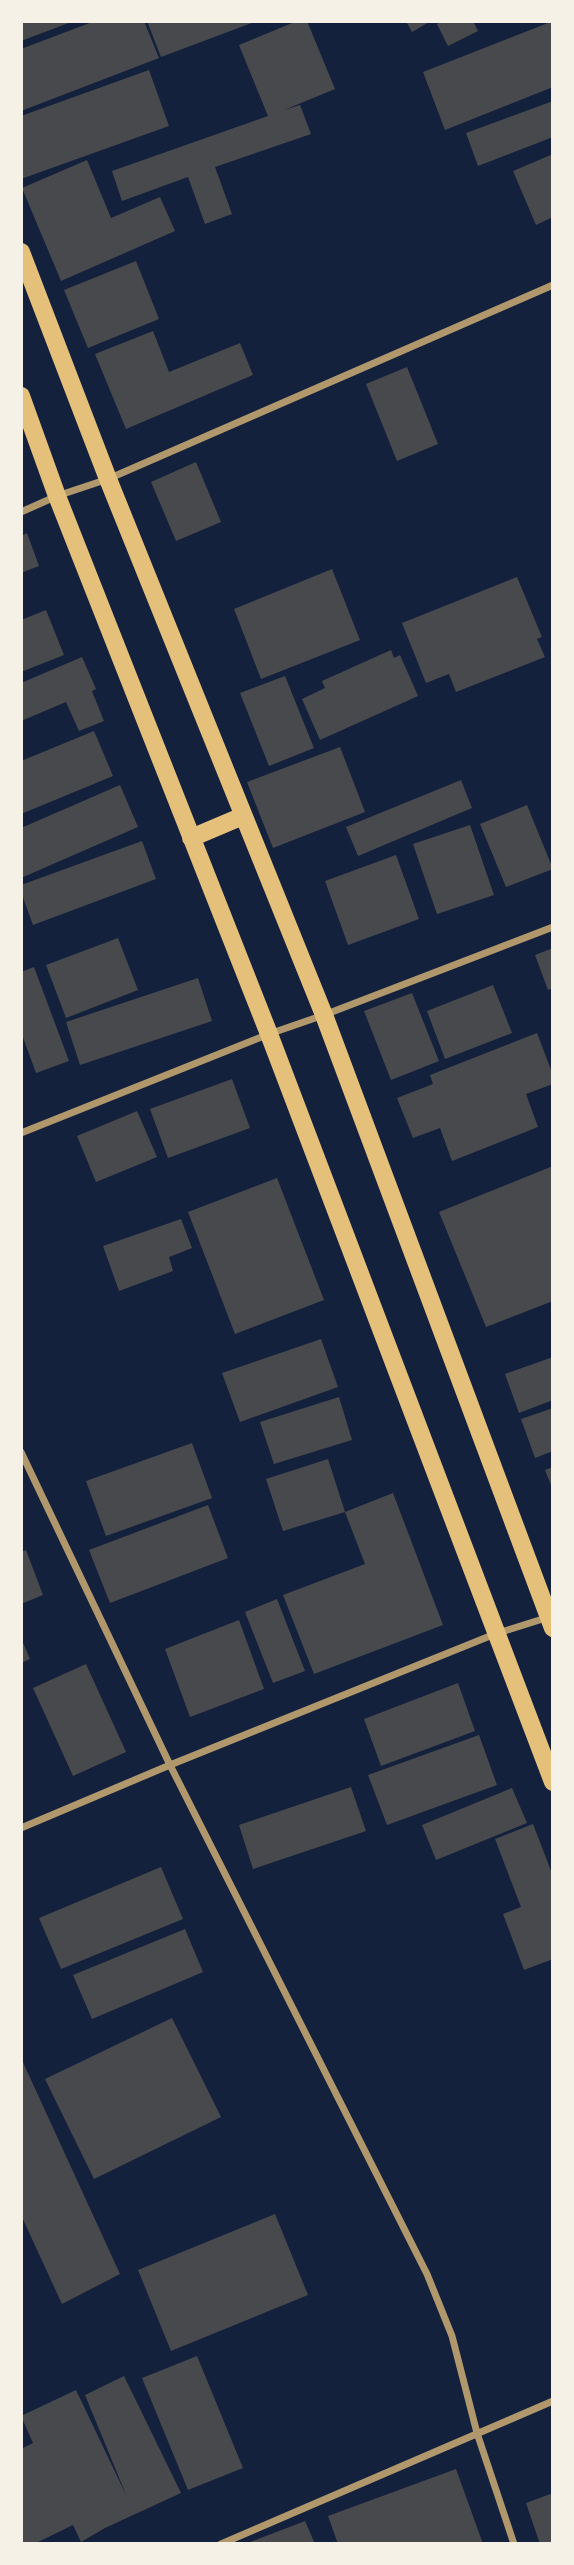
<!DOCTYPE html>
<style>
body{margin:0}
#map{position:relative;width:574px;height:2565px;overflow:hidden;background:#14213d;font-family:"Roboto Condensed",sans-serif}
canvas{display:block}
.frame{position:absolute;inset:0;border:23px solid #f6f1e7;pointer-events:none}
</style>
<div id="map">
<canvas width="574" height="2565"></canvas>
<div class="frame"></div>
</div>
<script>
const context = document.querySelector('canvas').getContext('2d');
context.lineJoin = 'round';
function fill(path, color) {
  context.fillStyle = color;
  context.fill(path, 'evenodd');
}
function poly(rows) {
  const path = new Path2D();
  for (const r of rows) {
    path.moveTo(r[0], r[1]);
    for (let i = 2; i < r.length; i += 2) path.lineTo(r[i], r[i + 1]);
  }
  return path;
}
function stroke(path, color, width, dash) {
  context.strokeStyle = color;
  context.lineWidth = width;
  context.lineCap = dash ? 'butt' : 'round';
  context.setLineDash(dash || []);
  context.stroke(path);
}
const building = poly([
 [21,21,74,21,21,41],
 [95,21,144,21,159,58,21,111,21,49],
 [147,21,257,21,161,57],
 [297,21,307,21,335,89,284,110,300,105,311,134,215,167,232,214,205,224,188,177,122,201,112,171,268,116,239,45],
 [406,21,431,21,412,32],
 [443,21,473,21,478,31,448,46,437,24],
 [553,21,553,87,445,130,423,72],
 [149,70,169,126,21,179,21,116],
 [553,101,553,137,478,166,466,133],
 [553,154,553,217,536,225,513,171],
 [87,160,111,218,160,197,175,231,61,281,22,188],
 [136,261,159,319,88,348,64,290],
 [153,331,169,372,240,343,253,375,126,429,95,354],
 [407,367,438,444,397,461,366,384],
 [196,462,221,522,176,541,151,482],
 [27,533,39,566,21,573,21,536],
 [332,569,360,640,261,679,234,609],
 [517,577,542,637,537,639,545,657,456,692,449,674,426,683,402,623],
 [46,610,64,655,21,672,21,620],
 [391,650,394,658,400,655,418,696,320,740,302,699,325,688,322,681],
 [82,657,96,689,92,691,104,721,79,731,66,702,21,721,21,683],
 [285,676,314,748,269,766,240,693],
 [94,731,113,776,21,814,21,761],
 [340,747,365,812,273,848,247,782],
 [461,780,472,808,358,856,346,827],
 [120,785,138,827,21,878,21,828],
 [527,805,553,869,506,887,480,824],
 [470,825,494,895,437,914,413,844],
 [142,841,156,879,33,925,21,892,21,885],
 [396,855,419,919,348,945,325,881],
 [118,938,138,990,66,1018,46,965],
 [553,948,553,988,548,990,535,955],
 [34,967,69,1061,36,1073,21,1032,21,972],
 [198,978,212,1021,80,1065,66,1022],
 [493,985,512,1033,445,1059,427,1011],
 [412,993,439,1061,391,1080,364,1011],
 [537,1033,553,1075,553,1084,526,1094,538,1127,452,1161,440,1128,413,1138,397,1098,433,1084,430,1075],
 [232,1079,250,1128,168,1158,150,1109],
 [137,1111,157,1157,96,1182,77,1136],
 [553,1166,553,1301,486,1327,439,1212],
 [277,1178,324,1300,235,1334,188,1212],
 [181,1219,192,1248,169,1257,173,1271,119,1291,103,1246],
 [321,1339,338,1387,240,1422,222,1373],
 [553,1357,553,1400,519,1413,505,1374],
 [339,1397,352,1440,274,1464,260,1422],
 [553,1408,553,1451,535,1458,521,1419],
 [192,1443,212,1498,106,1536,86,1481],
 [328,1459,345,1512,283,1531,266,1479],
 [553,1467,553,1490,545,1470],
 [393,1493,443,1625,314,1674,283,1595,365,1564,345,1512],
 [208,1505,228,1558,110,1603,89,1550],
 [26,1550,43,1595,21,1604,21,1552],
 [277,1599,305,1671,273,1683,245,1612],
 [239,1620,264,1689,190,1717,165,1649],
 [21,1638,30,1659,21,1663],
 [86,1664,126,1752,73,1776,33,1688],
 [458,1683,475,1731,381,1766,364,1719],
 [479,1735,497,1785,387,1825,368,1775],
 [351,1787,366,1831,253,1869,239,1825],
 [512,1788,527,1823,436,1860,422,1825],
 [533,1824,553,1876,553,1959,524,1970,503,1914,521,1907,495,1839],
 [161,1867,183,1919,61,1969,39,1918],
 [185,1929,203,1972,92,2019,73,1975],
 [172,2018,221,2117,94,2179,45,2079],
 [21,2058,120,2274,62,2304,21,2215],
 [275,2214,308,2295,171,2351,138,2270],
 [197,2356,243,2468,188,2490,142,2378],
 [124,2376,181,2493,105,2528,81,2542,73,2525,34,2544,21,2544,21,2449,33,2443,21,2416,76,2390,127,2497,85,2395],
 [456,2469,483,2544,338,2544,328,2516],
 [553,2493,553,2544,540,2544,526,2503],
 [305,2521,315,2544,245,2544]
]);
const minor = poly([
 [21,512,57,496,108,479,553,285],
 [21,1133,269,1034,324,1015,553,927],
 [21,1452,170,1765,427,2274,452,2336,477,2433,514,2544],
 [21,1828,170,1765,495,1634,549,1617],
 [221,2544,553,2401]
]);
const primary = poly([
 [21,252,108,479,324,1015,553,1628],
 [21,396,57,496,269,1034,553,1782],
 [191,838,243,816]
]);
fill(building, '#48494c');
stroke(minor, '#b1986c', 7);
stroke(primary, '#e5c07b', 18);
</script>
